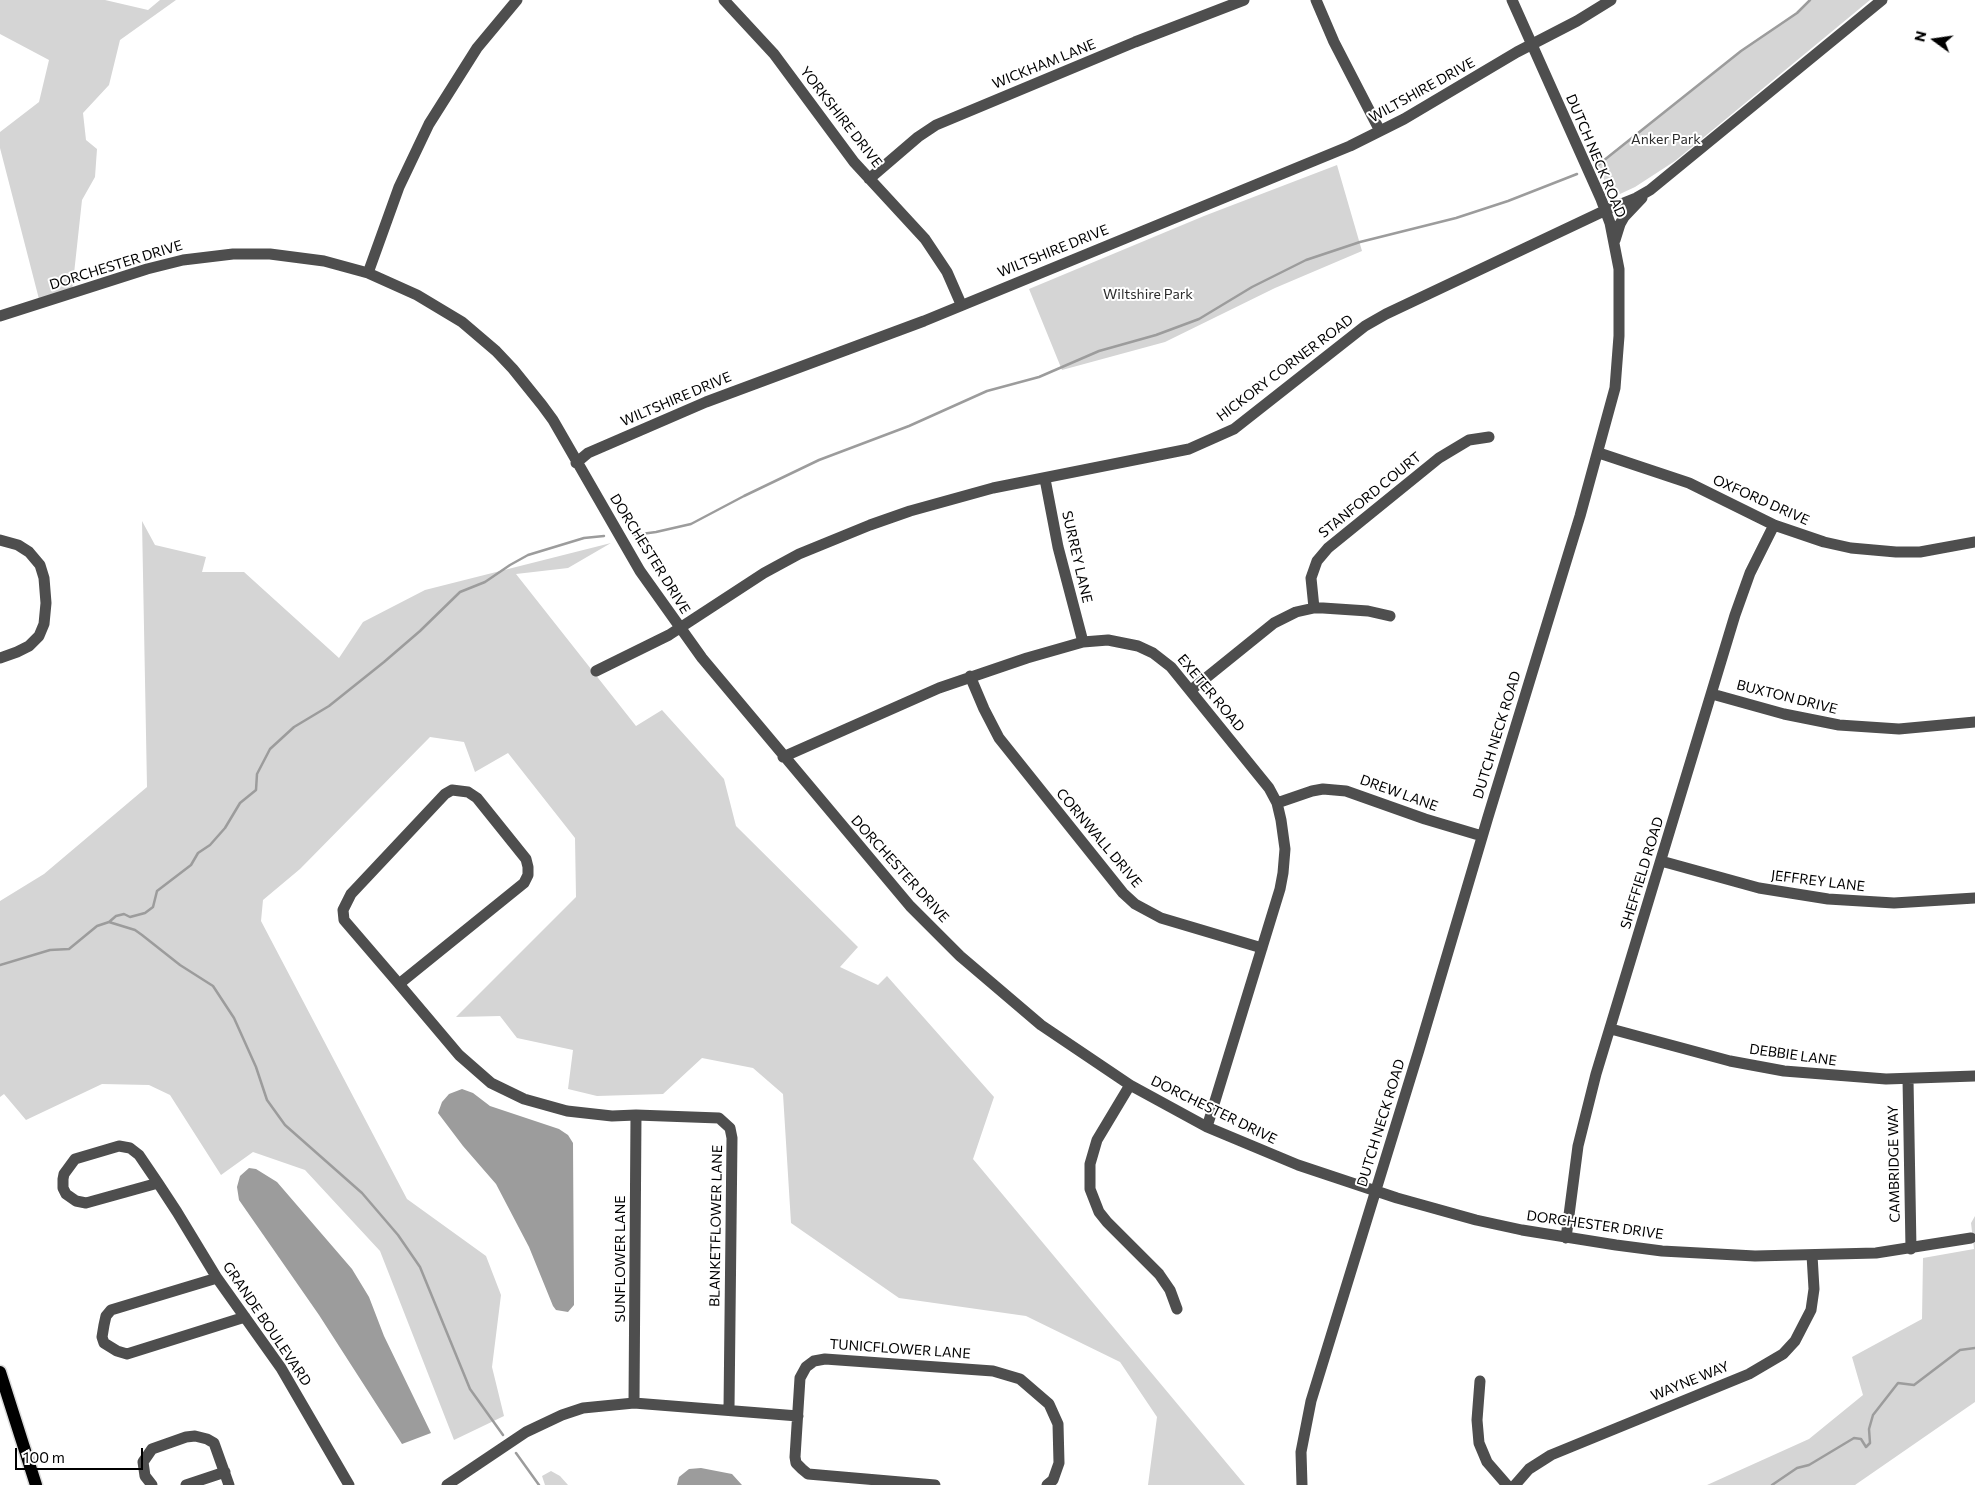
<!DOCTYPE html>
<style>
body{margin:0}
#map{position:relative;width:1975px;height:1485px;overflow:hidden;background:#fff;font-family:Commissioner,sans-serif}
canvas{display:block}
.north{position:absolute;left:1910px;top:15px;width:50px;height:50px;-webkit-text-stroke:4px #fff;paint-order:stroke;rotate:284deg;font-size:14px;font-weight:700;line-height:20px;text-align:center;color:#000}
.north::after{content:'';display:block;margin:auto;width:18px;height:22px;background:#000;clip-path:polygon(50% 0,100% 100%,50% 72%,0 100%)}
.scale{position:absolute;left:15px;top:1448px;width:128px;height:22px;box-sizing:border-box;border:2px solid #000;border-top:0;padding-left:6px;font-size:15px;line-height:18px;white-space:nowrap;color:#000;-webkit-text-stroke:4px #fff;paint-order:stroke}
</style>
<div id="map">
<canvas width="1975" height="1485"></canvas>
<div class="north">N</div>
<div class="scale">100 m</div>
</div>
<script>
const context = document.querySelector('canvas').getContext('2d');
context.lineJoin = 'round';
function fill(path, color) {
  context.fillStyle = color;
  context.fill(path, 'evenodd');
}
function poly(rows) {
  const path = new Path2D();
  for (const r of rows) {
    path.moveTo(r[0], r[1]);
    for (let i = 2; i < r.length; i += 2) path.lineTo(r[i], r[i + 1]);
  }
  return path;
}
function stroke(path, color, width, dash) {
  context.strokeStyle = color;
  context.lineWidth = width;
  context.lineCap = dash ? 'butt' : 'round';
  context.setLineDash(dash || []);
  context.stroke(path);
}
function label(font, color, halo, rows, align = 'center') {
  context.font = font + ' Commissioner,sans-serif';
  context.lineWidth = 4;
  context.setLineDash([]);
  context.textBaseline = 'middle';
  context.strokeStyle = halo;
  context.fillStyle = color;
  for (const [text, x, y, turn = 0] of rows) {
    context.save();
    context.translate(x, y);
    context.rotate((+turn || 0) * Math.PI / 180);
    context.textAlign = isNaN(turn) ? turn : align;
    if (halo) context.strokeText(text, 0, 0);
    context.fillText(text, 0, 0);
    context.restore();
  }
}
const green = poly([
 [0,0,105,0,148,10,160,0,176,0,120,40,109,85,83,113,86,140,97,149,95,177,82,200,72,292,40,303,0,148,0,132,39,102,49,60,0,34],
 [1810,0,1870,0,1675,161,1635,187,1620,194,1609,191,1598,165,1599,163,1741,51,1797,13],
 [1337,165,1362,251,1275,288,1165,342,1062,370,1029,289,1204,216],
 [142,521,155,545,206,557,202,572,244,572,339,658,363,622,425,590,611,543,568,568,516,574,636,726,662,710,724,779,736,826,858,947,840,967,878,985,887,976,994,1097,973,1159,1245,1485,1148,1485,1157,1417,1120,1362,1026,1316,899,1298,791,1223,783,1094,753,1068,702,1058,663,1094,597,1096,568,1089,573,1050,517,1038,500,1016,456,1017,576,897,575,838,508,753,475,772,464,742,430,737,300,869,263,900,261,921,407,1199,486,1256,501,1295,492,1367,504,1416,454,1440,380,1251,305,1170,253,1152,221,1175,170,1095,149,1085,102,1084,26,1120,4,1094,0,1097,0,901,44,874,147,787],
 [1975,1216,1975,1402,1855,1485,1707,1485,1809,1439,1863,1395,1852,1357,1922,1319,1923,1258,1974,1249,1971,1223],
 [551,1471,560,1476,568,1485,545,1485,542,1476]
]);
const water = poly([
 [462,1089,473,1093,490,1106,559,1129,568,1135,573,1143,574,1305,568,1312,556,1310,553,1306,529,1247,496,1184,463,1146,438,1113,442,1102,449,1094],
 [249,1168,256,1169,277,1182,352,1269,369,1297,384,1336,431,1433,402,1444,319,1315,239,1200,237,1187,240,1176],
 [701,1468,732,1474,742,1485,677,1485,679,1477,689,1469]
]);
const stream = poly([
 [1598,165,1741,51,1797,13,1810,0],
 [634,535,656,532,691,524,744,496,819,460,909,426,987,391,1039,377,1099,351,1156,335,1199,319,1252,287,1306,260,1360,242,1456,218,1508,201,1577,174],
 [109,922,135,930,142,935,180,965,213,986,234,1018,256,1067,267,1100,285,1125,362,1193,398,1235,420,1267,470,1389,503,1435],
 [0,965,50,950,69,949,97,926,109,922,116,916,124,914,130,917,145,913,153,907,157,891,191,865,198,853,210,845,225,828,240,803,256,790,257,774,270,749,294,727,329,706,384,662,420,631,460,592,485,582,510,565,528,555,584,538,604,536],
 [516,1453,539,1485],
 [1772,1485,1797,1468,1809,1465,1854,1438,1861,1439,1866,1447,1870,1443,1869,1429,1873,1415,1898,1383,1914,1385,1960,1350,1975,1348]
]);
const minor = poly([
 [724,0,774,54,854,162,925,239,947,272,961,304],
 [1316,0,1334,42,1380,131],
 [869,179,918,137,936,125,1135,42,1244,0],
 [1615,240,1620,224,1624,217,1642,198],
 [368,273,399,187,429,124,477,48,517,0],
 [0,316,147,269,183,260,233,254,270,254,324,261,368,273,417,295,462,322,496,351,513,369,542,405,553,420,640,571,702,658,910,906,960,956,1041,1025,1130,1085,1207,1127,1298,1165,1397,1198,1476,1220,1522,1230,1616,1245,1662,1251,1755,1256,1876,1253,1971,1238],
 [1599,453,1689,483,1774,525,1824,542,1851,548,1896,552,1920,552,1975,542],
 [576,463,588,453,706,402,924,321,1350,146,1404,119,1517,52,1577,21,1611,0],
 [1045,479,1058,547,1083,642],
 [0,540,18,545,29,552,40,565,44,578,46,603,44,624,39,636,29,646,17,652,0,658],
 [1314,608,1311,578,1317,561,1328,548,1439,458,1469,440,1489,437],
 [596,671,669,635,764,573,799,554,870,525,910,511,993,488,1189,449,1234,429,1365,326,1386,314,1606,210,1636,198,1650,190,1882,0],
 [970,676,984,709,999,738,1123,893,1135,904,1161,918,1262,948],
 [1191,690,1274,623,1296,612,1314,608,1323,608,1368,611,1390,616],
 [1712,694,1784,714,1839,725,1899,729,1975,722],
 [783,757,939,688,1027,658,1083,642,1108,640,1138,646,1153,653,1171,667,1269,788,1277,803,1281,820,1285,849,1283,873,1280,889,1207,1127],
 [452,790,468,792,477,798,526,859,528,867,528,875,524,883,399,984,344,920,343,910,351,894,445,794,452,790],
 [1277,803,1312,791,1323,789,1346,791,1425,819,1482,836],
 [1661,861,1759,888,1828,899,1894,903,1975,898],
 [399,984,459,1055,491,1083,524,1099,567,1111,612,1116,636,1115,719,1118,730,1128,732,1138,729,1409],
 [1611,1029,1730,1061,1784,1071,1886,1079,1975,1076],
 [1908,1079,1911,1249],
 [1130,1085,1097,1140,1090,1164,1090,1189,1099,1212,1107,1222,1159,1274,1170,1290,1177,1309],
 [158,1183,86,1203,76,1201,66,1194,63,1188,63,1179,64,1174,75,1159,119,1146,130,1148,139,1155,158,1183,177,1212,217,1278,281,1368,349,1485],
 [1566,1238,1578,1146,1596,1074,1735,615,1750,573,1774,525],
 [217,1278,111,1310,106,1316,104,1325,102,1337,104,1343,117,1351,127,1354,245,1317],
 [1480,1381,1477,1420,1479,1443,1487,1462,1507,1485],
 [634,1403,636,1115],
 [152,1485,145,1476,143,1462,152,1449,186,1437,195,1436,207,1439,214,1443,229,1485],
 [186,1485,225,1472],
 [447,1485,526,1432,562,1415,583,1408,634,1403,798,1416],
 [935,1485,808,1474,802,1469,796,1463,795,1457,800,1378,806,1367,814,1361,825,1359,993,1371,1020,1379,1049,1404,1058,1424,1059,1463,1053,1480,1047,1485],
 [1302,1485,1301,1452,1311,1401,1419,1050,1488,817,1580,516,1615,388,1619,336,1619,269,1610,223,1601,199,1512,0],
 [1515,1485,1529,1469,1551,1455,1749,1374,1783,1354,1795,1341,1811,1310,1814,1289,1812,1255]
]);
const major = poly([
 [0,1372,36,1485]
]);
const streetNames = [
 ["WICKHAM LANE",1044,64,-22],
 ["WILTSHIRE DRIVE",1422,90,-29],
 ["YORKSHIRE DRIVE",841,117,52],
 ["DUTCH NECK ROAD",1596,156,67],
 ["WILTSHIRE DRIVE",1053,251,-22],
 ["DORCHESTER DRIVE",116,265,-17],
 ["HICKORY CORNER ROAD",1285,368,-37],
 ["WILTSHIRE DRIVE",676,399,-23],
 ["STANFORD COURT",1370,495,-39],
 ["OXFORD DRIVE",1761,500,24],
 ["DORCHESTER DRIVE",650,554,58],
 ["SURREY LANE",1077,557,77],
 ["EXETER ROAD",1211,693,50],
 ["BUXTON DRIVE",1787,697,14],
 ["DUTCH NECK ROAD",1497,735,-73],
 ["DREW LANE",1399,793,20],
 ["CORNWALL DRIVE",1099,838,50],
 ["DORCHESTER DRIVE",900,869,48],
 ["SHEFFIELD ROAD",1642,873,-73],
 ["JEFFREY LANE",1818,881,7],
 ["DEBBIE LANE",1793,1055,8],
 ["DORCHESTER DRIVE",1214,1110,26],
 ["DUTCH NECK ROAD",1381,1123,-73],
 ["CAMBRIDGE WAY",1894,1164,-91],
 ["DORCHESTER DRIVE",1595,1225,8],
 ["BLANKETFLOWER LANE",716,1226,-89],
 ["SUNFLOWER LANE",620,1259,-90],
 ["GRANDE BOULEVARD",267,1324,56],
 ["TUNICFLOWER LANE",900,1349,4],
 ["WAYNE WAY",1690,1381,-22]
];
const parkNames = [
 ["Anker Park",1666,139],
 ["Wiltshire Park",1148,294]
];
fill(green, '#d5d5d5');
fill(water, '#9c9c9c');
stroke(stream, '#9c9c9c', 2.5);
stroke(major, '#dbdbdb', 15);
stroke(minor, '#4e4e4e', 11);
stroke(major, '#000', 12);
label('14px', '#000', '#fff', streetNames);
label('14px', '#2c2c2c', '#fff', parkNames);
</script>
